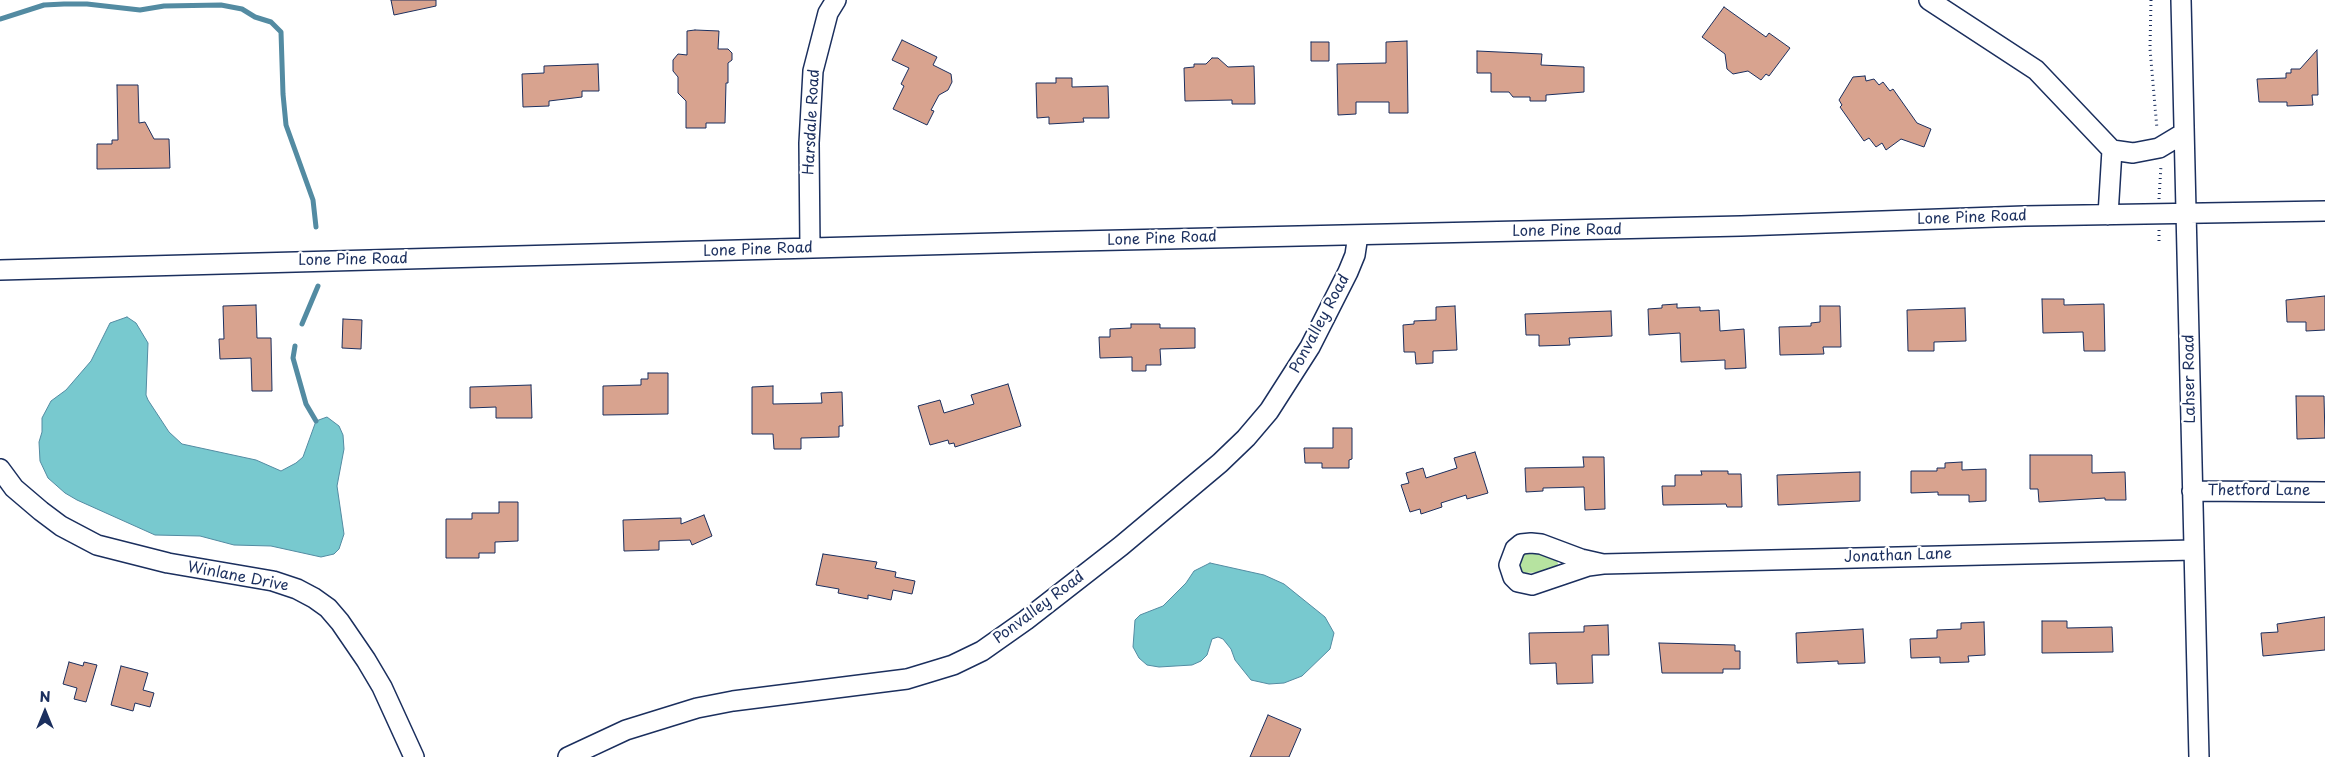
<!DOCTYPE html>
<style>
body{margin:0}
#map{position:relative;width:2325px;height:757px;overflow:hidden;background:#fff;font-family:"Playpen Sans",sans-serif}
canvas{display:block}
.north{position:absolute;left:20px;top:687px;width:50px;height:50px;-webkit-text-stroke:4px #fff;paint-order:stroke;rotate:0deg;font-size:14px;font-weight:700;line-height:20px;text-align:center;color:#1b2f5e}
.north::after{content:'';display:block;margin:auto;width:18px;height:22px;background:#1b2f5e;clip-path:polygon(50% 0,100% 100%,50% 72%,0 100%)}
</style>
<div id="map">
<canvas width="2325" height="757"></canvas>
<div class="north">N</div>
</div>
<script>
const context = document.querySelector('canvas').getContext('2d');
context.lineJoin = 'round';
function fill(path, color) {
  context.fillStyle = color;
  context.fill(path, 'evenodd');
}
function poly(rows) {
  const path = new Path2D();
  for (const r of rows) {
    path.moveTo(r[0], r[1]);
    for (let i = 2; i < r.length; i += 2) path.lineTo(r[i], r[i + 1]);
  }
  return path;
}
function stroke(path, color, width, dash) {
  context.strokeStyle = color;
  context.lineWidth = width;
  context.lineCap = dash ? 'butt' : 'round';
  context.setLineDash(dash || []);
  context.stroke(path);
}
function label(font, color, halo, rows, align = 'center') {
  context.font = font + ' "Playpen Sans",sans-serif';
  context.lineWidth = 4.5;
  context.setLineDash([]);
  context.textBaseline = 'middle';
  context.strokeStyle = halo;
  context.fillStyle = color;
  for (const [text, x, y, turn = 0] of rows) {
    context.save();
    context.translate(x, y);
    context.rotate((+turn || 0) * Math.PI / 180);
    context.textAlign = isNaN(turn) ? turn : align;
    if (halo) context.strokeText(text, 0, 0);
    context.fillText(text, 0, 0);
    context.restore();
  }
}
const green = poly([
 [1524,551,1538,551,1556,559,1558,563,1557,569,1547,572,1524,573,1517,567]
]);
const water = poly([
 [127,317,136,323,148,343,146,395,148,400,169,432,182,444,256,460,281,471,296,463,303,457,316,421,327,417,339,426,343,435,344,449,337,486,344,534,339,549,334,554,321,557,271,546,234,545,200,536,155,535,77,500,65,493,48,478,40,461,39,442,42,432,42,418,51,401,66,390,91,361,110,323,127,317],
 [1210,563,1264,575,1284,584,1325,617,1334,633,1330,649,1302,676,1284,683,1269,684,1251,680,1235,660,1231,649,1223,639,1218,637,1212,639,1207,655,1201,661,1192,665,1159,667,1147,665,1139,658,1133,647,1135,620,1140,615,1163,606,1186,583,1194,571,1210,563]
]);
const stream = poly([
 [0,19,44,5,64,4,87,4,140,10,164,6,221,5,242,9,255,17,271,22,281,32,283,94,286,125,313,200,316,227],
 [302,324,318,286],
 [295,346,293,358,306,404,316,421]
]);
const building = poly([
 [391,0,436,0,436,6,394,15,391,0],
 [1724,7,1766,37,1769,33,1790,48,1769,76,1766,74,1761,80,1748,71,1733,74,1727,69,1725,54,1702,37,1724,7],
 [695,30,719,31,718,49,728,49,732,53,732,60,728,63,728,83,726,83,725,123,706,123,706,128,686,128,686,101,678,93,678,77,673,71,673,60,678,54,687,55,687,31,695,30],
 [902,40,937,57,933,65,951,74,952,82,948,90,939,95,931,110,934,111,927,125,893,109,904,86,901,84,909,68,892,60,902,40],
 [1407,41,1408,113,1389,113,1389,102,1356,102,1356,114,1338,115,1337,64,1386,63,1386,42,1407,41],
 [1311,42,1329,42,1329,61,1311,61,1311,42],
 [2317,50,2318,95,2312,95,2313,105,2287,106,2287,102,2259,102,2257,79,2286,78,2286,73,2291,73,2291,69,2300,69,2317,50],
 [1477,51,1542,54,1541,65,1584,67,1584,92,1546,95,1546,101,1530,101,1530,97,1513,97,1509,92,1491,92,1491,73,1477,73,1477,51],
 [1212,58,1218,58,1228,67,1254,66,1255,104,1232,104,1232,100,1185,101,1184,68,1194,67,1194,64,1206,64,1212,58],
 [598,64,599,91,582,91,582,97,549,101,549,106,523,107,522,74,544,73,544,66,598,64],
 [1865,76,1866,81,1874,79,1879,85,1883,82,1890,91,1893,89,1917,123,1931,129,1924,147,1901,139,1886,150,1882,143,1876,147,1869,138,1864,141,1840,107,1842,105,1839,100,1853,77,1865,76],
 [1056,78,1072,78,1072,87,1108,86,1109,118,1083,118,1084,122,1049,124,1049,117,1037,118,1036,83,1056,83,1056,78],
 [117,85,138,85,139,123,145,122,154,139,169,139,170,168,97,169,97,144,112,144,112,140,118,140,117,85],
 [2325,296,2325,330,2306,331,2306,322,2287,322,2286,300,2325,296],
 [2042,299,2064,299,2064,305,2104,304,2105,351,2084,351,2083,332,2043,333,2042,299],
 [1677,304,1677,308,1700,307,1700,311,1719,310,1720,331,1744,329,1746,368,1725,369,1725,360,1681,362,1680,333,1649,335,1648,309,1662,308,1662,305,1677,304],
 [256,305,257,338,271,338,272,391,252,391,251,358,220,359,219,339,224,339,223,306,256,305],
 [1455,306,1457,350,1433,351,1433,363,1416,364,1415,352,1404,352,1403,325,1414,324,1414,321,1436,320,1436,307,1455,306],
 [1820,306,1840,306,1841,347,1823,347,1824,354,1780,355,1779,327,1811,326,1811,323,1820,322,1820,306],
 [1965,308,1966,341,1934,342,1934,351,1908,351,1907,310,1965,308],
 [1611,311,1612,336,1569,338,1570,345,1539,346,1539,335,1526,335,1525,314,1611,311],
 [343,319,362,320,361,349,342,348,343,319],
 [1131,324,1160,324,1160,328,1195,328,1195,348,1160,349,1161,365,1146,365,1146,371,1132,371,1132,357,1100,358,1099,337,1110,337,1110,329,1131,328,1131,324],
 [648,373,668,373,668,414,603,415,603,386,641,385,641,379,648,379,648,373],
 [1008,384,1021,426,955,447,954,443,949,444,948,440,930,445,918,406,940,400,944,413,974,404,971,395,1008,384],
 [531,385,532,418,496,418,496,407,470,408,470,387,531,385],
 [773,386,773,404,822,403,821,393,842,392,843,426,839,426,839,437,801,438,801,449,774,449,773,434,752,434,752,387,773,386],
 [2296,396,2324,396,2325,438,2297,439,2296,396],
 [1333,428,1352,428,1352,459,1349,460,1349,468,1322,468,1322,463,1305,463,1304,448,1333,448,1333,428],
 [1475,452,1488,493,1467,499,1466,495,1441,503,1442,507,1421,514,1420,509,1410,512,1401,485,1409,483,1406,473,1423,468,1426,478,1457,468,1454,458,1475,452],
 [2030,455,2092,455,2092,473,2125,472,2126,500,2105,500,2105,498,2039,502,2038,489,2030,489,2030,455],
 [1583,457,1604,457,1605,509,1585,510,1584,487,1543,488,1543,491,1526,492,1525,468,1584,467,1583,457],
 [1962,462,1962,470,1986,469,1986,501,1969,502,1969,495,1938,495,1938,492,1911,493,1911,471,1937,471,1937,468,1945,468,1945,463,1962,462],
 [1701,471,1728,471,1728,474,1741,474,1742,507,1727,507,1726,504,1663,505,1662,486,1675,486,1675,475,1702,475,1701,471],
 [1860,472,1860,501,1778,505,1777,475,1860,472],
 [499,502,518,502,518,541,495,542,495,553,479,553,479,558,446,558,446,519,472,519,472,513,499,513,499,502],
 [704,515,712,536,692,545,690,540,659,541,659,550,624,551,623,520,681,518,681,524,704,515],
 [823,554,877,562,875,568,896,572,895,577,915,581,912,594,893,590,891,600,868,595,868,599,838,593,839,589,816,585,823,554],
 [2325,617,2325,650,2263,656,2261,633,2278,632,2277,624,2325,617],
 [2042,621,2067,621,2067,628,2112,627,2113,652,2042,653,2042,621],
 [1984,622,1985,655,1968,656,1969,662,1940,663,1940,657,1911,658,1910,639,1937,638,1937,630,1961,629,1961,623,1984,622],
 [1608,625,1609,655,1592,655,1593,683,1557,684,1556,663,1530,664,1529,633,1584,632,1584,626,1608,625],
 [1863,629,1865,663,1838,664,1838,661,1797,663,1796,633,1863,629],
 [1659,643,1735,645,1735,651,1740,651,1740,669,1723,669,1723,673,1662,673,1659,643],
 [69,662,83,666,84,662,97,665,86,702,74,699,77,688,63,684,69,662],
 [121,666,148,673,143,690,154,693,150,707,135,703,133,711,111,705,121,666],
 [1268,715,1301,729,1289,757,1250,757,1268,715]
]);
const path = poly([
 [2151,0,2150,49,2157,129],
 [2159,199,2161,165],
 [2159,230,2159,241]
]);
const minor = poly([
 [1929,0,2036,70,2112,150,2108,215],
 [2181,0,2199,757],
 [2112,150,2133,153,2159,148,2184,133],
 [810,248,809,143,813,71,828,13,836,0],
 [0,270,1034,242,1741,226,2024,216,2325,211],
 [0,469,14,488,41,511,61,526,97,545,168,563,273,581,297,589,314,598,328,608,340,622,366,660,382,687,414,757],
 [2192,491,2325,492],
 [1603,564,1588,566,1532,585,1518,582,1513,577,1509,565,1515,549,1521,544,1531,543,1541,544,1581,559,1603,564,2193,550],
 [568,757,626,730,697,708,733,701,907,679,953,665,982,651,1026,620,1121,546,1220,463,1246,438,1269,411,1310,347,1348,272,1355,255,1358,235]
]);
const streetNames = [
 ["Harsdale Road",812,122,-87],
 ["Lone Pine Road",1972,218,-2],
 ["Lone Pine Road",1567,231,-1],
 ["Lone Pine Road",1162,239,-2],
 ["Lone Pine Road",758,250,-2],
 ["Lone Pine Road",353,260,-1],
 ["Ponvalley Road",1320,324,-62],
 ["Lahser Road",2190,379,-91],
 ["Thetford Lane",2259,491],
 ["Jonathan Lane",1898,556,-2],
 ["Winlane Drive",238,577,11],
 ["Ponvalley Road",1039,608,-37]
];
fill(green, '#b6e3a0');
fill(water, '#78c9cf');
stroke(water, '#538ba2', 1);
stroke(stream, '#538ba2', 5);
fill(building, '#d8a38f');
stroke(building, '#1b2f5e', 1);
stroke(minor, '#1b2f5e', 22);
stroke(path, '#1b2f5e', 3, [1, 4]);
stroke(minor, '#fff', 19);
label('15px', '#1b2f5e', '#fff', streetNames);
</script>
